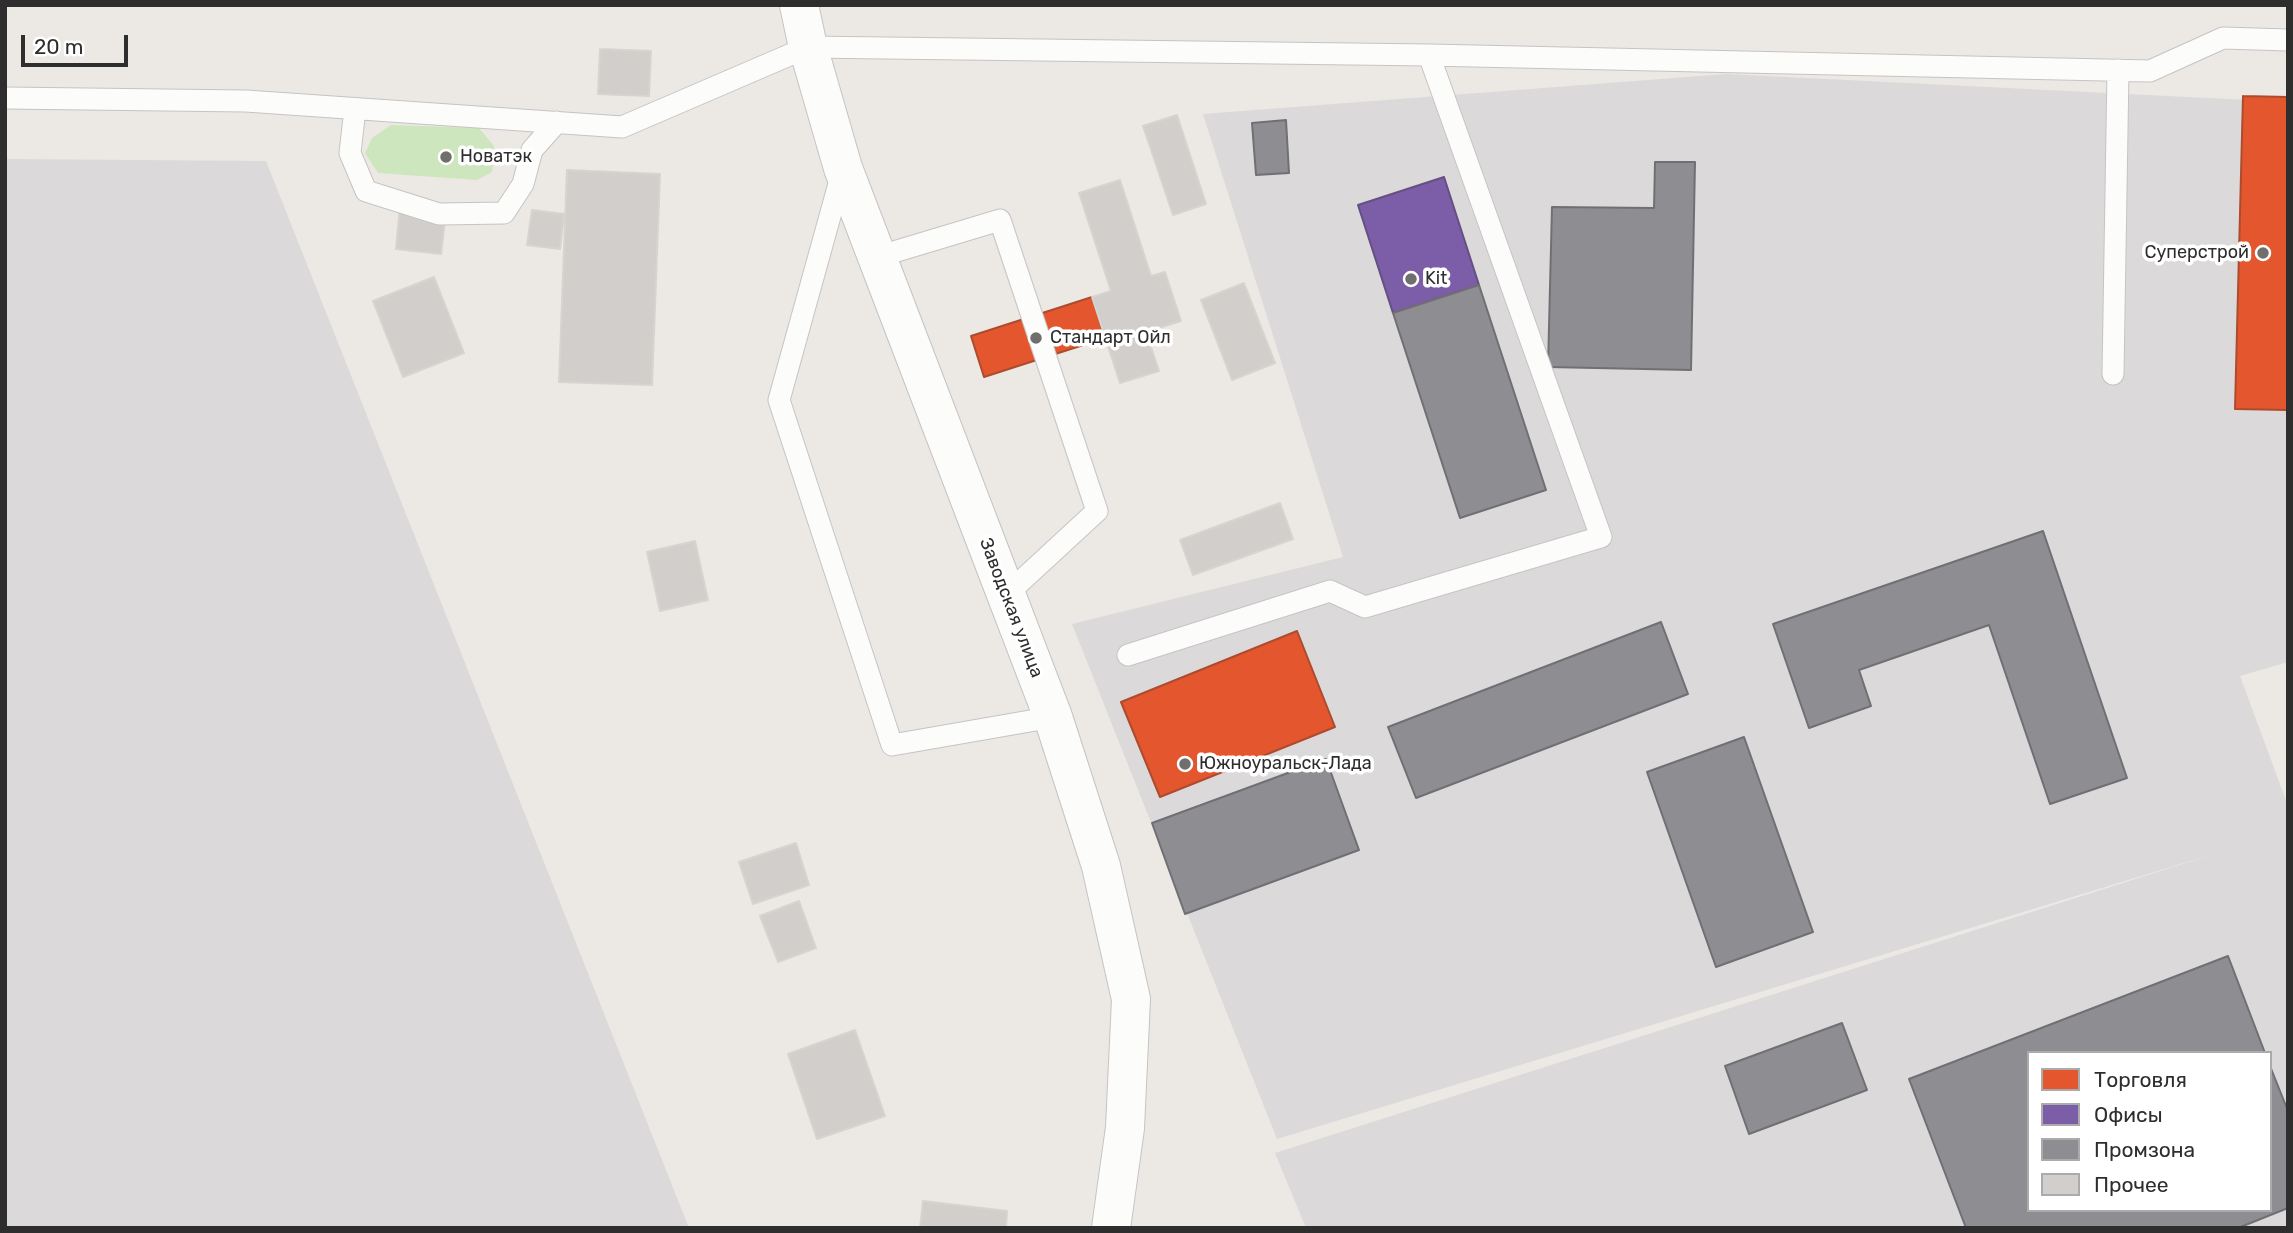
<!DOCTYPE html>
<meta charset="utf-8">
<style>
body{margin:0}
#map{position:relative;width:2293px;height:1233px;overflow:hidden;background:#ece8e4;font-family:Rubik,sans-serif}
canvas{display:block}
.frame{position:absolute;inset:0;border:7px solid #2e2e2e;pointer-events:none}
.legend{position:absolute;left:2027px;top:1051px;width:245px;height:161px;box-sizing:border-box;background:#fff;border:2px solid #ababab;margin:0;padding:9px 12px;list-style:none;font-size:21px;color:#2e2e2e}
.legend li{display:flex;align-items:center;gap:14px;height:35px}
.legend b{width:35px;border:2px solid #ababab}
.scale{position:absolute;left:21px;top:35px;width:107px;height:32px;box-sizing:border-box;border:4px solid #2e2e2e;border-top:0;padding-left:9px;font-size:21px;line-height:24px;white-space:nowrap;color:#2e2e2e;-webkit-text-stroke:5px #fff;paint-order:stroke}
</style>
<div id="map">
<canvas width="2293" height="1233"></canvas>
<div class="frame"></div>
<ul class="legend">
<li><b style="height:19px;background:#e4572e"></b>Торговля</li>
<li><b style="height:19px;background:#7b5ea7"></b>Офисы</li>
<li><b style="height:19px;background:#8d8d92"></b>Промзона</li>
<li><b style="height:19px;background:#d1cecb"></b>Прочее</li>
</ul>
<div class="scale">20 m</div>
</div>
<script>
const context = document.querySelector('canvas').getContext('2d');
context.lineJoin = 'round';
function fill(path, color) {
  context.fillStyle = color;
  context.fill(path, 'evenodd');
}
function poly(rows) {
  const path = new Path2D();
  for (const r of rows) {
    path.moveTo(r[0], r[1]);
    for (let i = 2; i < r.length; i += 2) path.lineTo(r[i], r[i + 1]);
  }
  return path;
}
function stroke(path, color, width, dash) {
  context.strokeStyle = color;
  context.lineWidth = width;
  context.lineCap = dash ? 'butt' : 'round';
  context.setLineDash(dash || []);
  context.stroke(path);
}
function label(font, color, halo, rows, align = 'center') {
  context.font = font + ' Rubik,sans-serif';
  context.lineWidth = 7;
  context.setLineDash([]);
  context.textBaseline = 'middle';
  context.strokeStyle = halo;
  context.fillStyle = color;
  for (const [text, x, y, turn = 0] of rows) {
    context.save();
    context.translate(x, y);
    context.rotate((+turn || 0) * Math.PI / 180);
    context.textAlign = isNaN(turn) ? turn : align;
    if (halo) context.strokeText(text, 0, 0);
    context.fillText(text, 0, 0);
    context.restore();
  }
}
const industrial = poly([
 [1726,74,2288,102,2288,662,2240,676,2288,806,2288,1228,1306,1228,1275,1153,2217,853,1277,1139,1072,624,1343,557,1203,114],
 [2029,1053,2270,1053,2270,1210,2029,1210],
 [5,159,266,161,689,1228,5,1228]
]);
const green = poly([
 [391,125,479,128,494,146,492,172,477,180,378,173,365,153,372,138]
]);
const shops = poly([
 [2243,96,2288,97,2288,410,2235,409,2243,96],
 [1092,297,1105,338,984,377,971,336,1092,297],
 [1297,631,1335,727,1160,797,1121,702,1297,631]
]);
const offices = poly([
 [1444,177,1479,285,1393,313,1358,205,1444,177]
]);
const industry = poly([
 [1286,120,1289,173,1256,175,1252,123,1286,120],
 [1655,162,1695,162,1691,370,1548,367,1552,207,1654,208,1655,162],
 [1479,285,1546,490,1460,518,1393,313,1479,285],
 [2043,531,2127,778,2050,804,1989,625,1859,670,1871,706,1809,728,1773,624,2043,531],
 [1661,622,1688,694,1416,798,1388,727,1661,622],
 [1744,737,1813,932,1716,967,1647,772,1744,737],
 [1326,759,1359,850,1185,914,1152,823,1326,759],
 [2228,956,2265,1053,2029,1053,2029,1210,2270,1210,2270,1066,2288,1111,2288,1208,2238,1228,1966,1228,1909,1079,2228,956],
 [1842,1023,1867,1090,1749,1134,1725,1066,1842,1023]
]);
const building = poly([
 [600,49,651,51,649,96,598,94,600,49],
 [1177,115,1206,204,1173,215,1143,126,1177,115],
 [567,170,660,174,652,385,559,382,567,170],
 [1120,180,1151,276,1165,272,1181,321,1146,332,1159,371,1120,383,1092,297,1111,291,1079,193,1120,180],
 [400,206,446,212,441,254,396,249,400,206],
 [532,210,564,214,560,249,527,245,532,210],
 [434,277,464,353,403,377,373,301,434,277],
 [1244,283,1275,363,1232,380,1201,300,1244,283],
 [1280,503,1293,539,1193,575,1180,540,1280,503],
 [695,541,708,600,660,611,647,552,695,541],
 [796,843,809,885,753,904,739,862,796,843],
 [799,901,816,948,778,962,760,916,799,901],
 [855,1030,885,1116,817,1139,788,1054,855,1030],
 [923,1201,1007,1211,1006,1228,920,1228,923,1201]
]);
const lane = poly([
 [5,98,246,101,622,127,808,47,1429,55,2150,71,2223,38,2288,40],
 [355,109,350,153,366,191,439,214,504,213,523,184,532,150,557,122],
 [842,173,779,400,892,745,1053,717],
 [877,257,1000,220,1097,511,1006,595],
 [2113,374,2118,70],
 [1128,655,1330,591,1365,607,1601,537,1429,55]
]);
const secondary = poly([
 [799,5,808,47,843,168,1053,717,1101,866,1131,999,1125,1128,1111,1228]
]);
const markers = [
 [446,157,7,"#706f6e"],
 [2263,253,7,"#706f6e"],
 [1411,279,7,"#706f6e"],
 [1036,338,7,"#706f6e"],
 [1185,764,7,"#706f6e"]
];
const poiNames = [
 ["Новатэк",460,157],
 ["Суперстрой",2249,253,"right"],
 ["Kit",1425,279],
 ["Стандарт Ойл",1050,338],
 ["Южноуральск-Лада",1199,764]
];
const streetNames = [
 ["Заводская улица",1011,608,69]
];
fill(industrial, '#dcd9db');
fill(green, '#cee6be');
fill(shops, '#e4572e');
stroke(shops, '#ad4b2e', 2);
fill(offices, '#7b5ea7');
stroke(offices, '#645083', 2);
fill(industry, '#8d8d92');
stroke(industry, '#707074', 2);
fill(building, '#d1cecb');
stroke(building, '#d7d4d0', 2);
stroke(lane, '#c5c4c5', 23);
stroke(secondary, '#c5c4c5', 40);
stroke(lane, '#fcfcfb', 21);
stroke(secondary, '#fcfcfb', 38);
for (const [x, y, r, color] of markers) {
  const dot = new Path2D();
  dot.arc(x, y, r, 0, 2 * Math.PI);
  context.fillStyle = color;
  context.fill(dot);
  stroke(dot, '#fff', 2.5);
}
label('18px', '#2e2e2e', '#fff', poiNames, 'left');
label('18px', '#2e2e2e', '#fff', streetNames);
</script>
